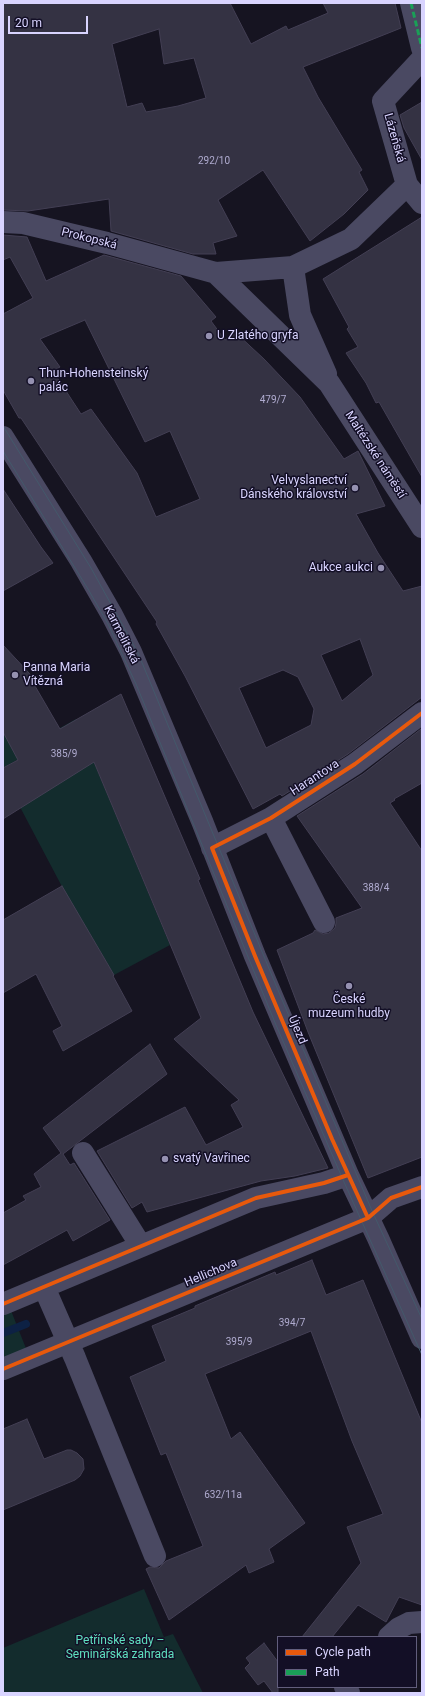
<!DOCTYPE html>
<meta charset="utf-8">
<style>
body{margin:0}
#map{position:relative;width:425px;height:1696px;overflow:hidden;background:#161421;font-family:Roboto,sans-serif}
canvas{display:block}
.frame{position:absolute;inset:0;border:4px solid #d9d4ff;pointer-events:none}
.legend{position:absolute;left:277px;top:1636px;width:140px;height:52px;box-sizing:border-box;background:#130f26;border:1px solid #625e7d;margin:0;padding:5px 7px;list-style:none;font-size:12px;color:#d9d4ff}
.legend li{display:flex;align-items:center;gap:8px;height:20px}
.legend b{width:20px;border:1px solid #625e7d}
.scale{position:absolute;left:8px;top:16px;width:80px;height:18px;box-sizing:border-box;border:2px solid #d9d4ff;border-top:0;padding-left:5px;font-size:12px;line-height:14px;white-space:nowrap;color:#d9d4ff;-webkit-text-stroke:3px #130f26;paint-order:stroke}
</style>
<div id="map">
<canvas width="425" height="1696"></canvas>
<div class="frame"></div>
<ul class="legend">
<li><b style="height:5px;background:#e8590c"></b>Cycle path</li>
<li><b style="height:5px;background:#1a9f57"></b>Path</li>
</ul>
<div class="scale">20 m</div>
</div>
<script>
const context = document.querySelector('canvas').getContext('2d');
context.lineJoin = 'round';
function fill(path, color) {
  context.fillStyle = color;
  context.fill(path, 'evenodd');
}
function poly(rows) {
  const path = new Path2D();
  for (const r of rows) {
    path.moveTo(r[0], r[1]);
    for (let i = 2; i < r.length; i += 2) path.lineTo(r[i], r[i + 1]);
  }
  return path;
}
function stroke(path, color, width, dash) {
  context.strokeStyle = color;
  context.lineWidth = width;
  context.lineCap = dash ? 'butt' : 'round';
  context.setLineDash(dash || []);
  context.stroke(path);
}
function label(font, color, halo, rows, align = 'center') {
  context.font = font + ' Roboto,sans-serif';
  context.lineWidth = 3;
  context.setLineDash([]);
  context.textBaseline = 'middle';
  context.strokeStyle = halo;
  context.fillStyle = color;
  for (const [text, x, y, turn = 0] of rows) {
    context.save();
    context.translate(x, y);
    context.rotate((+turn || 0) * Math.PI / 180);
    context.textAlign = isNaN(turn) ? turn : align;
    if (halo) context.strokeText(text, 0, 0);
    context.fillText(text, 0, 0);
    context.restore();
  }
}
const green = poly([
 [3,718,31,752,3,768],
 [76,719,170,945,114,975,68,898,20,807,80,770,58,729],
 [10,1308,27,1351,3,1361,3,1310],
 [144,1589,164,1637,173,1634,203,1693,3,1693,3,1648]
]);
const stream = poly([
 [3,1333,26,1324]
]);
const building = poly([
 [3,3,230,3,251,44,286,26,288,30,328,13,323,3,395,3,401,28,303,67,318,97,362,170,359,172,368,190,344,214,310,241,263,170,218,200,237,236,213,243,216,254,193,254,111,231,109,199,28,211,3,210,3,3],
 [159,29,164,64,194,58,206,98,178,106,146,112,142,103,127,107,112,44,159,29],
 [422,102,422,160,404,128,400,115,422,102],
 [422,217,422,477,379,402,376,403,366,383,346,353,358,347,347,329,349,327,323,279,422,217],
 [3,235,27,237,46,281,104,255,181,276,216,317,211,321,225,340,236,333,264,359,300,397,344,459,358,451,385,506,356,514,378,553,403,591,422,586,422,697,348,754,282,796,280,794,253,809,185,676,156,624,157,622,21,418,19,418,3,390,3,314,33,298,10,257,3,260,3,235],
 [85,320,145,442,170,431,200,499,156,517,137,473,91,409,81,414,53,371,60,367,40,339,85,320],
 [360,639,373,675,342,701,321,655,360,639],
 [283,670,298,677,314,709,311,725,266,748,239,688,283,670],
 [3,489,41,547,53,563,3,591,3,489],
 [3,645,29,673,37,685,35,686,60,729,121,694,200,879,198,880,253,1012,328,1168,295,1176,261,1181,147,1212,142,1202,132,1208,97,1151,185,1107,206,1145,243,1127,231,1105,239,1100,174,1039,201,1018,94,762,3,819,3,768,18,760,3,732,3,645],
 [421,729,422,783,394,799,395,800,390,803,422,851,422,1157,368,1178,308,1032,277,950,313,933,315,930,323,934,329,933,335,928,336,923,336,918,362,908,297,816,363,774,421,729],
 [62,886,114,975,113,976,132,1011,63,1051,53,1031,62,1026,36,974,3,993,3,920,62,886],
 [150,1044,167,1074,63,1154,70,1165,74,1163,110,1220,73,1241,67,1230,3,1265,3,1213,26,1200,23,1196,41,1187,34,1174,61,1153,43,1128,150,1044],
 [312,1260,326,1295,363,1280,422,1423,422,1605,399,1597,386,1622,358,1605,332,1637,302,1637,361,1563,347,1527,383,1514,352,1441,311,1331,205,1374,231,1439,240,1432,305,1523,269,1549,274,1562,249,1573,246,1565,169,1620,146,1569,150,1567,159,1568,166,1561,203,1546,166,1453,161,1455,130,1377,166,1361,152,1326,195,1308,195,1306,275,1272,276,1275,312,1260],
 [27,1419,44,1459,67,1450,71,1450,77,1453,83,1459,84,1469,80,1476,75,1480,3,1510,3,1429,27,1419],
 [264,1643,278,1662,278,1693,273,1693,264,1681,258,1685,245,1668,250,1663,246,1658,264,1643]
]);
const minor = poly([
 [411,3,422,48],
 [422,59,383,101,407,185,422,203],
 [3,222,23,223,107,243,216,273,293,267,351,239,407,185],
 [293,267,300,315,326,374],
 [216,273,329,383,422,527],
 [3,437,81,561,112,615,131,652,202,821,255,956,348,1175,378,1238,422,1338],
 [271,818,324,922],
 [212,848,271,818,355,764,422,713],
 [83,1153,141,1246],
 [44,1287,75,1358,155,1556],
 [3,1304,256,1198,324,1183,348,1175],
 [3,1369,368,1218,391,1198,422,1187],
 [389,1637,399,1628,409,1623,422,1622],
 [345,1687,349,1693]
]);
const tram = poly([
 [3,426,91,568,138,653,280,995,373,1213,422,1319],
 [3,451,88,589,108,624,136,684,276,1025,344,1182,422,1355]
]);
const quiet = poly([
 [411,3,422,48]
]);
const cycleway = poly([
 [368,1218,332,1139,255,956,212,848,271,818,355,764,422,713],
 [3,1304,256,1198,324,1183,348,1175],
 [3,1369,368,1218,391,1198,422,1187]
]);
const markers = [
 [209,336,4,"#9591b1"],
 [31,381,4,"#9591b1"],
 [355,488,4,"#9591b1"],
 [381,568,4,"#9591b1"],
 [15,675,4,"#9591b1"],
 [349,986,4,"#9591b1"],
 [165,1159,4,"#9591b1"]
];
const numberNames = [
 ["292/10",214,161],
 ["479/7",273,400],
 ["385/9",64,754],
 ["388/4",376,888],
 ["394/7",292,1323],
 ["395/9",239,1342],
 ["632/11a",223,1495]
];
const streetNames = [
 ["Lázeňská",394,138,74],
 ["Prokopská",89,239,14],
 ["Maltézské náměstí",375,455,57],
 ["Karmelitská",121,635,63],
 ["Harantova",315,778,-33],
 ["Újezd",297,1030,67],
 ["Hellichova",211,1273,-23]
];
const poiNames = [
 ["U Zlatého gryfa",217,336],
 ["Thun-Hohensteinský",39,374],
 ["palác",39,388],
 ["Velvyslanectví",347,481,"right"],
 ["Dánského království",347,495,"right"],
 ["Aukce aukci",373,568,"right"],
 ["Panna Maria",23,668],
 ["Vítězná",23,682],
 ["České",349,1000,"center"],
 ["muzeum hudby",349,1014,"center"],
 ["svatý Vavřinec",173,1159]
];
const parkNames = [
 ["Petřínské sady –",120,1641],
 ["Seminářská zahrada",120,1655]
];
fill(green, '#132c2d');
stroke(stream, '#0d2144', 8);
fill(building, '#343243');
stroke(building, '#433f54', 1);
stroke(minor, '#4a4962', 22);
stroke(tram, '#43596b', 1);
stroke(quiet, '#1a9f57', 3, [6, 3]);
stroke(cycleway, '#e8590c', 4);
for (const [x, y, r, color] of markers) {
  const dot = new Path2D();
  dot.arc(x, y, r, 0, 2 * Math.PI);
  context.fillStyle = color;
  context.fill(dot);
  stroke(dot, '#130f26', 1.5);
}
label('10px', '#b0acd0', null, numberNames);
label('12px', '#d9d4ff', '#130f26', streetNames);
label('12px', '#d9d4ff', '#130f26', poiNames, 'left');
label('12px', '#5fe0c0', '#130f26', parkNames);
</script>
